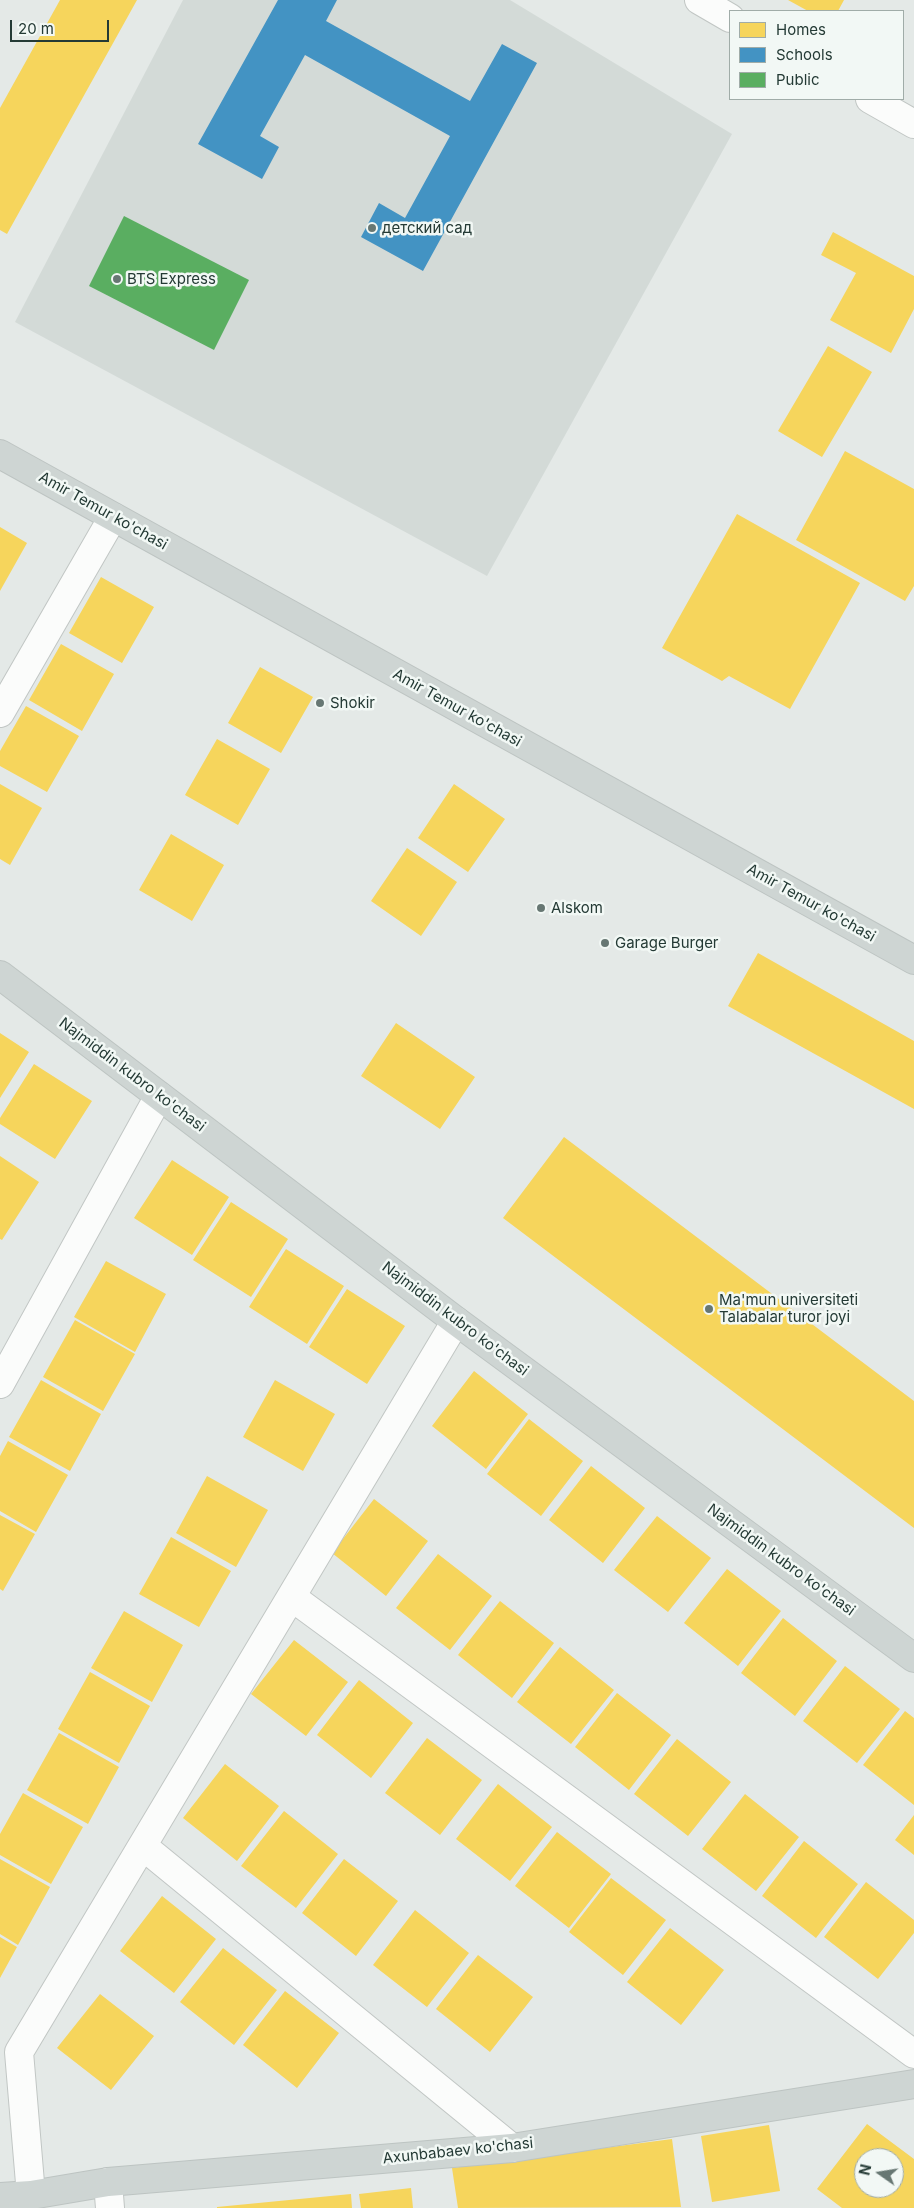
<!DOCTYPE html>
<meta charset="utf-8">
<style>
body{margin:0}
#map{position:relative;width:914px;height:2208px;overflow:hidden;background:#e4e9e7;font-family:Inter,sans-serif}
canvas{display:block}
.legend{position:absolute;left:729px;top:10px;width:175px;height:90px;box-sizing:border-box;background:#f2f8f5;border:1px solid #a0aca8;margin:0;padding:6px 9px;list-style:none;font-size:15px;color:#243a35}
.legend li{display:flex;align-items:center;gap:10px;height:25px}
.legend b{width:25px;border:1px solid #a0aca8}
.north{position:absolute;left:854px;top:2148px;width:50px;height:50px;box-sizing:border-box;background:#f2f8f5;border:1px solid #a0aca8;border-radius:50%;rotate:283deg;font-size:14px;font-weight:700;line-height:20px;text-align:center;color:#243a35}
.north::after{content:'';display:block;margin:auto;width:18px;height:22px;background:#677773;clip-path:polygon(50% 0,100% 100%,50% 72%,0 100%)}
.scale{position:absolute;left:10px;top:20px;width:99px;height:22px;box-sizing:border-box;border:2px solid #243a35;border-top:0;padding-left:6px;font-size:15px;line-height:18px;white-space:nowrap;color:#243a35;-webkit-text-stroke:4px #f2f8f5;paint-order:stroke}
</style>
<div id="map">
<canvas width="914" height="2208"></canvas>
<ul class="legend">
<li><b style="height:14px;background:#f6d55c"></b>Homes</li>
<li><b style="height:14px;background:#4393c3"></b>Schools</li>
<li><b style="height:14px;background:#5aae61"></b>Public</li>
</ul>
<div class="north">N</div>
<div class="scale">20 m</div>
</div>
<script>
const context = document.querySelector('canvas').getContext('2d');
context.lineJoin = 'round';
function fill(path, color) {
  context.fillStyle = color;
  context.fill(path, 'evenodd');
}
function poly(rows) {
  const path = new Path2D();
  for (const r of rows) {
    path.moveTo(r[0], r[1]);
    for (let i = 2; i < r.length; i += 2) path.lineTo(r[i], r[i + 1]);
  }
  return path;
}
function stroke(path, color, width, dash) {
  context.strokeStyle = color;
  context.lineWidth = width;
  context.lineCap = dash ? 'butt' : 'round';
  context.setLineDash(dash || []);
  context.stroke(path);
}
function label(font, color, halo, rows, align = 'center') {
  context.font = font + ' Inter,sans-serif';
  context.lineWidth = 5;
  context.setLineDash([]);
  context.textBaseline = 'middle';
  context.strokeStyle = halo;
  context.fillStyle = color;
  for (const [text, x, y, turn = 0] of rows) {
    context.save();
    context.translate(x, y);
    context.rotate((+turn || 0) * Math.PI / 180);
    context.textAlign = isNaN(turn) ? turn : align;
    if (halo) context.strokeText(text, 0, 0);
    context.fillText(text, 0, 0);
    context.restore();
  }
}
const built = poly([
 [183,0,510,0,732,134,487,576,15,322]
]);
const homes = poly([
 [60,0,137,0,7,234,0,230,0,108],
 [788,0,844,0,838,11,808,11],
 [833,232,914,276,914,309,891,353,830,320,856,273,821,255],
 [828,346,872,372,822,457,778,431],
 [845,451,914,489,914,586,905,601,796,540],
 [737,514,860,583,790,709,729,676,722,681,662,648],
 [0,527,27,543,0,591],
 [101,577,154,607,122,663,69,633],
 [61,644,114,674,82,731,29,700],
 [260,667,313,697,281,753,228,723],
 [26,706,79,736,47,792,0,766,0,751],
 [217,739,270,769,238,825,185,795],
 [0,784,42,808,10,865,0,859],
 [454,784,505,819,468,872,418,838],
 [171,834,224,865,192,921,139,890],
 [407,848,457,882,421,936,371,901],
 [758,953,914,1041,914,1109,728,1006],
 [396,1023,475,1077,440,1129,361,1076],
 [0,1033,29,1052,0,1098],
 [34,1064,92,1101,55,1159,0,1124,0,1118],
 [564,1137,914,1401,914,1528,503,1218],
 [0,1156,39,1182,2,1240,0,1239],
 [172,1160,229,1197,192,1255,134,1218],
 [231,1202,288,1239,251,1297,193,1260],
 [286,1249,344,1286,307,1344,249,1307],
 [106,1261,166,1294,135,1352,74,1317],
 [347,1289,405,1326,367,1384,309,1347],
 [75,1320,135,1354,103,1411,43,1377],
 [474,1371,528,1414,486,1469,432,1426],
 [41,1380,101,1414,70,1471,9,1437],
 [275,1380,335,1414,303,1471,243,1437],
 [529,1419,583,1461,541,1516,487,1474],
 [8,1441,68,1475,36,1532,0,1511,0,1456],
 [591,1466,645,1508,603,1563,549,1520],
 [207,1476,268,1510,236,1567,176,1533],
 [374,1499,428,1541,386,1596,332,1553],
 [0,1515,35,1534,3,1591,0,1589],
 [657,1516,711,1558,668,1612,614,1570],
 [171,1537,231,1571,199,1627,139,1594],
 [438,1554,492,1596,450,1650,396,1608],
 [727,1569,781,1611,738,1666,684,1623],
 [500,1601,554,1643,512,1698,458,1655],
 [124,1611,183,1645,152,1702,91,1668],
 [783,1618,837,1661,795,1716,741,1673],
 [294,1640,348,1682,306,1736,251,1694],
 [560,1647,614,1690,571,1744,517,1702],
 [845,1666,900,1709,857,1763,803,1721],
 [90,1672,150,1706,119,1763,58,1729],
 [359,1680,413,1723,371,1778,317,1735],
 [617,1693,671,1735,629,1790,575,1747],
 [905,1711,914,1718,914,1805,863,1765],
 [59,1733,119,1767,88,1824,27,1790],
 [427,1738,482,1780,440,1835,385,1793],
 [677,1739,731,1782,688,1836,634,1794],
 [225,1764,279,1806,237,1861,183,1818],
 [498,1784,552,1827,510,1881,456,1839],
 [23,1793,83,1827,51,1884,0,1855,0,1834],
 [745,1794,799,1837,756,1891,702,1849],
 [284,1811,338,1854,296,1908,241,1866],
 [914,1815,914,1855,895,1840],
 [557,1832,611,1874,569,1928,515,1886],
 [804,1841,858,1884,816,1938,762,1896],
 [0,1859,50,1887,18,1945,0,1934],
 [344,1859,398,1901,356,1956,302,1913],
 [611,1878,666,1920,623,1975,569,1932],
 [866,1882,914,1920,914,1933,878,1979,824,1937],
 [162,1896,216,1939,174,1993,120,1951],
 [415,1910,469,1953,427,2007,373,1965],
 [670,1928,724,1970,681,2025,627,1982],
 [0,1937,17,1947,0,1978],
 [223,1948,277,1990,234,2045,180,2002],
 [478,1955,533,1997,490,2052,436,2009],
 [285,1991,339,2033,297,2088,243,2045],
 [100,1994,154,2036,111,2090,57,2048],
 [867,2124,914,2159,914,2208,842,2208,817,2189],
 [864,2158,894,2158,894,2188,864,2188],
 [769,2125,780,2191,712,2202,701,2136],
 [672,2139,681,2207,458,2208,452,2168],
 [411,2188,413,2208,361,2208,359,2194],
 [351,2194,352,2208,217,2208,217,2207]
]);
const schools = poly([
 [278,0,337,0,326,21,470,101,502,44,537,63,423,271,361,237,379,203,405,218,450,136,305,55,260,136,279,147,262,179,198,144]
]);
const public = poly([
 [124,216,249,280,214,350,89,286]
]);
const minor = poly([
 [699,0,730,18],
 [870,99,914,124],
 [0,713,113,517],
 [0,1384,159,1096],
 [293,1598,914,2054],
 [144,1847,512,2148],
 [108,2182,110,2208],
 [31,2195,19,2052,456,1321]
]);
const primary = poly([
 [0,454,914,960],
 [0,975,456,1321,914,1658],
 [0,2197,31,2195,108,2182,512,2148,914,2084]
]);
const markers = [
 [372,228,5,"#677773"],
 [117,279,5,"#677773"],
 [320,703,5,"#677773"],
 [541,908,5,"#677773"],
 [605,943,5,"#677773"],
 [709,1309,5,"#677773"]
];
const poiNames = [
 ["детский сад",382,228],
 ["BTS Express",127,279],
 ["Shokir",330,703],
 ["Alskom",551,908],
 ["Garage Burger",615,943],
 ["Ma'mun universiteti",719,1300],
 ["Talabalar turor joyi",719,1317]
];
const streetNames = [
 ["Amir Temur ko'chasi",103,511,29],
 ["Amir Temur ko'chasi",457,708,29],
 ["Amir Temur ko'chasi",811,903,29],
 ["Najmiddin kubro ko'chasi",132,1075,37],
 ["Najmiddin kubro ko'chasi",455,1319,37],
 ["Najmiddin kubro ko'chasi",781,1560,36],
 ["Axunbabaev ko'chasi",458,2151,-6]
];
fill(built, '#d3dad7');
fill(homes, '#f6d55c');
fill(schools, '#4393c3');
fill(public, '#5aae61');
stroke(minor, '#c1c6c4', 30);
stroke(primary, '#bdc4c2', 30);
stroke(minor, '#fbfcfb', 28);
stroke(primary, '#ced5d3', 28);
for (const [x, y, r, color] of markers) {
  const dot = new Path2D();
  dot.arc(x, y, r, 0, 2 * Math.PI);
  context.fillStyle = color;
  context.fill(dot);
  stroke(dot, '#f2f8f5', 2);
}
label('15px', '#243a35', '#f2f8f5', poiNames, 'left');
label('15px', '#243a35', '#f2f8f5', streetNames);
</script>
